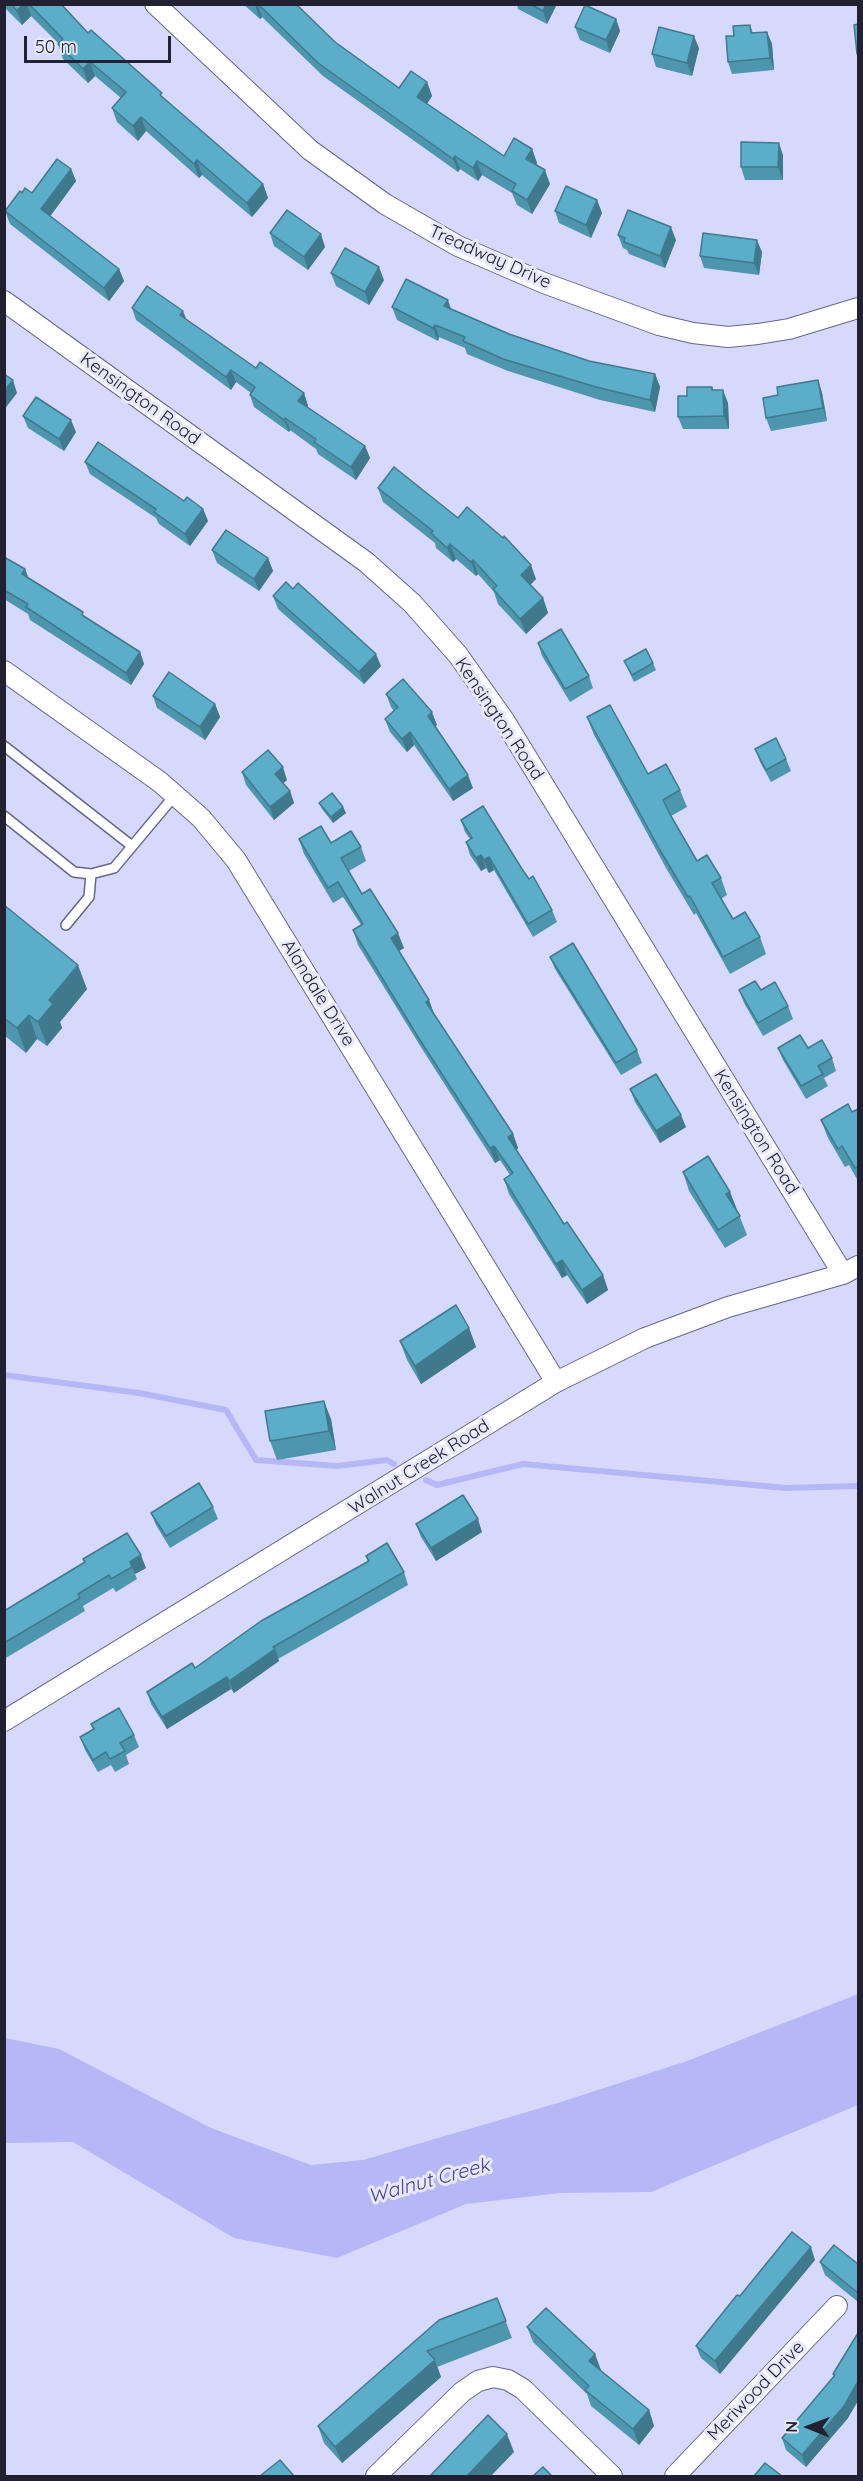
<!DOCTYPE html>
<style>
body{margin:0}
#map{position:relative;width:863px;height:2481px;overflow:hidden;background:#d7d9fc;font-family:Quicksand,sans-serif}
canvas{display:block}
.frame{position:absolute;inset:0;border:6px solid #212131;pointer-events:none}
.north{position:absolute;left:779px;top:2397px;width:60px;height:60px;-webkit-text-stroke:4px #e7e8fa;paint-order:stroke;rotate:271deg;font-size:16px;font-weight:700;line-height:24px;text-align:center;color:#212131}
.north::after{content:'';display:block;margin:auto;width:21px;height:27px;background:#212131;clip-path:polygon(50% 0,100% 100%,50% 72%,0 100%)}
.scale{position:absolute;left:24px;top:36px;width:147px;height:27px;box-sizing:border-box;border:3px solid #212131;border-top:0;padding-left:8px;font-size:18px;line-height:21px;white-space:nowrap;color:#212131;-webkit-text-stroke:4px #e7e8fa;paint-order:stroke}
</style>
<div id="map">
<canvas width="863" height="2481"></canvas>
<div class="frame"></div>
<div class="north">N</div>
<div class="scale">50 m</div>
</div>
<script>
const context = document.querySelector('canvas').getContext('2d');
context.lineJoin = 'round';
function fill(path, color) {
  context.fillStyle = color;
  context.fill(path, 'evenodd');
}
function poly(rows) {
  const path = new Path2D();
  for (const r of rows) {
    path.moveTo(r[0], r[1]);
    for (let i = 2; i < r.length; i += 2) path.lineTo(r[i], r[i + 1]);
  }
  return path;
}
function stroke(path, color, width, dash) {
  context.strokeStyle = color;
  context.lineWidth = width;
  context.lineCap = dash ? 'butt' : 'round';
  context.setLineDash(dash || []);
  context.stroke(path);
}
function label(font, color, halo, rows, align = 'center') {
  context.font = font + ' Quicksand,sans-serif';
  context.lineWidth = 6;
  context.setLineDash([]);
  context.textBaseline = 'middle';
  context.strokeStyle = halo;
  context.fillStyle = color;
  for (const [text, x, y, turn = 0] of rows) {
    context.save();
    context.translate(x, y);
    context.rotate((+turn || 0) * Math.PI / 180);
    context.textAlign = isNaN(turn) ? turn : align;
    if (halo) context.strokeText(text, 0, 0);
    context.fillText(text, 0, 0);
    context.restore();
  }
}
const water = poly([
 [858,1994,858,2105,651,2192,560,2193,466,2204,337,2258,234,2238,73,2142,5,2143,5,2038,59,2049,211,2128,311,2165,363,2160,561,2102,687,2061]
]);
const stream = poly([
 [4,1375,139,1393,226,1410,256,1460,337,1466,387,1460,394,1464],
 [426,1480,437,1485,523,1464,786,1488,858,1486]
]);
const lane = poly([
 [4,746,132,846],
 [4,816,74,872,91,874,114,868,175,795],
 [66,925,89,897,91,874]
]);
const street = poly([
 [155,4,310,150,385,204,458,246,544,283,659,325,693,333,728,337,758,334,789,329,858,308],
 [4,301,366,562,412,603,458,655,504,720,843,1274],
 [4,671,160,782,201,818,236,860,556,1382],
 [4,1721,556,1382,645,1338,728,1307,843,1274,858,1266],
 [376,2476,462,2392,478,2381,493,2377,508,2380,523,2389,612,2476],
 [675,2476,837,2306]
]);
const wall = poly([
 [4,4,61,4,88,33,263,184,268,198,252,217,202,175,199,178,146,131,138,141,117,122,112,108,121,98,95,76,88,83,63,59,58,44,59,44,31,16,22,25,4,7],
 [243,4,296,4,335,42,399,88,427,82,432,96,427,104,504,156,532,149,537,163,536,165,550,184,532,214,517,205,512,193,482,175,478,181,460,169,458,172,323,76,262,17,260,19],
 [517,4,557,4,547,24,518,9],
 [616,19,620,31,610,53,580,40,575,27],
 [750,25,753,33,767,32,772,44,774,70,732,74,728,62,734,36],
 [699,48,692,76,656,67,652,54],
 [783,155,783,180,745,180,741,167],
 [71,169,76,181,50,216,119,269,124,281,109,301,10,224,5,211,22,193,32,193],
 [597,200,602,213,591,238,559,223,555,211],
 [270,233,325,247,308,270,274,246],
 [618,235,676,240,665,268,629,254,627,250,623,248],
 [762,252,759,275,704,268,700,256],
 [331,273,384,280,369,305,336,286],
 [392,307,451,309,509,334,589,361,655,374,660,387,655,412,600,400,508,371,467,354,465,348,439,337,438,341,397,320],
 [132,308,186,319,256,368,304,393,308,406,308,407,365,446,370,458,356,480,318,454,316,449,290,430,289,432,254,407,250,395,251,393,236,382,231,390,136,320],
 [818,380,822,393,827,421,771,431,766,418,778,395],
 [712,387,713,390,728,403,729,429,683,429,678,417,687,396],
 [23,416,76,432,64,451,28,428],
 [85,462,203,509,208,521,190,546,159,524,156,518,90,474],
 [378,488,536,579,530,585,543,598,548,613,526,634,498,604,494,592,478,574,476,576,456,559,453,562,436,548,435,543,383,502],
 [212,550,268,558,273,571,259,591,217,563],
 [4,557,25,569,28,577,85,617,140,652,144,664,131,685,30,620,28,614,4,599],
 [293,589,381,666,364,684,278,609,273,596],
 [538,643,589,676,593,688,570,702,542,656],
 [624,661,653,663,656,670,634,682],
 [386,694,437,725,435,726,473,788,453,801,414,745,407,752,390,732,385,719,394,711,391,707],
 [153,696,215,704,220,717,205,740,157,708],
 [587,717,648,774,680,790,687,807,671,816,697,861,721,878,727,895,721,899,733,919,760,937,766,954,730,974,696,913,694,915,666,868,594,735],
 [755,749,786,759,791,771,771,782,760,762],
 [242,772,287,780,283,783,290,791,294,803,274,820,246,785],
 [319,803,343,807,346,813,333,823,322,809],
 [461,820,529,879,552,910,557,922,533,937,494,870,489,873,486,868,481,871,470,855,466,842,470,839,465,832],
 [299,839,361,847,366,861,349,871,362,894,404,948,399,951,429,1000,434,1014,513,1134,518,1148,516,1150,564,1224,603,1275,608,1290,587,1304,567,1275,562,1278,509,1194,504,1179,510,1175,500,1160,495,1163,424,1052,358,945,353,930,361,925,343,897,333,903,304,854],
 [4,905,87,989,60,1022,62,1028,47,1046,37,1039,26,1053,4,1035],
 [550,957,637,1050,642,1063,621,1075,555,969],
 [739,990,761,990,788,1006,793,1019,763,1036,744,1003],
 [778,1048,808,1048,832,1058,836,1071,824,1078,828,1086,806,1099,783,1060],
 [630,1089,686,1127,660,1143,635,1102],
 [858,1109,858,1181,849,1165,845,1167,828,1138,821,1120,852,1112],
 [683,1172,730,1192,747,1235,725,1248,689,1191],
 [469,1328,476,1347,421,1384,407,1360,400,1341],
 [331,1419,336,1450,277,1460,270,1441],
 [213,1507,218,1519,170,1548,156,1525,151,1513],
 [416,1524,482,1532,436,1561,421,1537],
 [366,1556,404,1572,408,1585,278,1659,279,1661,234,1693,231,1689,167,1729,151,1704,147,1692,195,1668,368,1562],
 [83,1559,146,1568,135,1574,137,1579,116,1592,113,1588,83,1606,85,1611,4,1659,4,1611,85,1562],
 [91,1724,134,1735,139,1747,126,1755,129,1764,115,1772,111,1765,98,1772,85,1750,80,1737,93,1729],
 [815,2260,720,2374,701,2358,696,2346,740,2296],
 [820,2262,858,2264,858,2302,825,2275],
 [497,2298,512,2338,437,2367,441,2377,342,2463,324,2443,318,2426],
 [527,2327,595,2354,600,2371,649,2410,654,2426,639,2445,591,2406,587,2394,533,2342],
 [858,2333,848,2418,806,2467,786,2450,782,2438,834,2377,833,2374]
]);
const shadedWall = poly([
 [23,4,27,4,31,16,22,25,17,11],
 [256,4,257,4,262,17,260,19,255,5],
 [546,4,557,4,547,24,543,11],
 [616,19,620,31,610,53,606,40],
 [767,32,772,44,774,70,770,58],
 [694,36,699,48,692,76,687,63],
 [90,62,95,76,88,83,83,69],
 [427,82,432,96,422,111,417,97],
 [141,117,146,131,138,141,133,126],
 [779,143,783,155,783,180,778,167],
 [532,149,537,163,531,172,526,159],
 [455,156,460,169,458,172,453,159],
 [197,160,202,175,199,178,194,164],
 [477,161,482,175,478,181,473,168],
 [71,169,76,181,46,222,41,209],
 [545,170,550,184,532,214,527,200],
 [263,184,268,198,252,217,247,203],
 [597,200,602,213,591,238,586,225],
 [671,227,676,240,665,268,660,256],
 [321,234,325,247,308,270,304,257],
 [757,240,762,252,759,275,754,263],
 [379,267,384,280,369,305,365,292],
 [119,269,124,281,109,301,104,288],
 [448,300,452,312,444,306],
 [183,311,188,323,180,315],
 [435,325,439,337,438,341,433,328],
 [231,370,236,382,231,390,226,377],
 [655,374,660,387,655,412,650,400],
 [13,380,17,393,4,410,4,391],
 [818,380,822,393,827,421,823,408],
 [723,390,728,403,729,429,724,416],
 [304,393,308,406,303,413,298,401],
 [285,418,290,430,289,432,284,420],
 [71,420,76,432,64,451,59,439],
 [365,446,370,458,356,480,351,467],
 [203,509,208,521,190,546,185,534],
 [450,544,456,559,453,562,447,548],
 [268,558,273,571,259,591,254,579],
 [473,560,478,574,476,576,471,562],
 [531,565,536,579,526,589,521,575],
 [25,569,30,582,22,574],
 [543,598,548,613,526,634,520,619],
 [140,652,144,664,131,685,126,673],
 [376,654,381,666,364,684,359,672],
 [215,704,220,717,205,740,200,727],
 [432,712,437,725,432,729,428,716],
 [410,732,414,745,407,752,402,739],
 [283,767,287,780,280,786,275,774],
 [468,775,473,788,453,801,449,789],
 [290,791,294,803,274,820,270,807],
 [343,807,346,813,333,823,331,817],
 [481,855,486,868,481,871,476,858],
 [489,857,494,870,489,873,484,860],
 [398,933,404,948,396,953,391,938],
 [78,965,87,989,60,1022,62,1028,47,1046,38,1022,49,1000],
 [429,1000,434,1014,426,1002],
 [29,1015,37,1039,26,1053,17,1028],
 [681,1115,686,1127,660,1143,656,1131],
 [513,1134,518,1148,513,1152,508,1137],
 [494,1146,500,1160,495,1163,490,1148],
 [730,1192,737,1210,726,1194],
 [562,1260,567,1275,562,1278,556,1264],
 [603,1275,608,1290,587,1304,582,1290],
 [469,1328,476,1347,421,1384,415,1366],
 [324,1401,331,1419,336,1450,329,1431],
 [478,1519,482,1532,436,1561,431,1548],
 [141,1555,146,1568,135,1574,130,1562],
 [275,1649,279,1661,234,1693,229,1681],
 [227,1677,231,1689,167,1729,162,1717],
 [811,2247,815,2260,720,2374,715,2361],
 [595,2354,601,2370,594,2377,589,2361],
 [435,2360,441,2377,342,2463,335,2447],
 [858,2381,858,2401,848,2418,806,2467,802,2455],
 [649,2410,654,2426,639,2445,633,2429],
 [507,2434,514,2452,491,2476,467,2476]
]);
const building = poly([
 [11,4,23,4,17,11,11,4],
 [29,4,61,4,88,33,91,30,162,93,160,95,263,184,247,203,197,160,194,164,141,117,133,126,112,108,126,92,90,62,83,69,58,44,63,39,29,4],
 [258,4,296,4,335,42,399,88,411,71,427,82,417,97,504,156,514,138,532,149,526,159,545,170,527,200,512,191,516,184,477,161,473,168,455,156,453,159,318,63,258,4],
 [530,4,546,4,543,11,530,4],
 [585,5,616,19,606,40,575,27,585,5],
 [858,24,858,54,857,54,854,25,858,24],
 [750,25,751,33,767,32,770,58,728,62,726,36,734,36,733,26,750,25],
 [659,27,694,36,687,63,652,54,659,27],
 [741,142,779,143,778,167,741,167,741,142],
 [57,159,71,169,41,209,119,269,104,288,5,211,20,191,22,193,25,188,32,193,57,159],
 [566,186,597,200,586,225,555,211,566,186],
 [287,210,321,234,304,257,270,233,287,210],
 [628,210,671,227,660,256,624,242,625,238,618,235,628,210],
 [703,233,757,240,754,263,700,256,703,233],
 [345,248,379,267,365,292,331,273,345,248],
 [406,279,448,300,444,306,509,334,589,361,655,374,650,400,596,387,503,359,463,341,465,337,435,325,433,328,392,307,406,279],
 [147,286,183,311,180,315,256,368,260,362,304,393,298,401,365,446,351,467,314,442,316,439,285,418,284,420,250,395,255,387,231,370,226,377,132,308,147,286],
 [4,374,13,380,4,391,4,374],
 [818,380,823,408,766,418,763,398,778,395,777,387,818,380],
 [687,387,712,387,712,390,723,390,724,416,678,417,678,396,687,396,687,387],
 [36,397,71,420,59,439,23,416,36,397],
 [98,442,184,501,187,497,203,509,185,534,154,512,156,509,85,462,98,442],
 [394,467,458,518,467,507,503,538,504,536,531,565,521,575,543,598,520,619,493,589,497,586,473,560,471,562,450,544,447,548,431,533,433,531,378,488,394,467],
 [226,530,268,558,254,579,212,550,226,530],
 [4,557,25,569,22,574,83,612,82,615,140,652,126,673,26,607,28,604,4,590,4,557],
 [286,582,293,589,298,583,376,654,359,672,273,596,286,582],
 [561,629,589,676,565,689,538,643,561,629],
 [646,649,653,663,632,675,624,661,646,649],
 [169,672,215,704,200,727,153,696,169,672],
 [403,679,432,712,428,716,468,775,449,789,410,732,402,739,385,719,398,707,386,694,403,679],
 [610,705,648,774,666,764,680,790,663,800,671,816,697,861,707,855,721,878,712,883,733,919,745,912,760,937,723,957,690,896,688,897,660,850,587,717,610,705],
 [776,738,786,759,766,770,755,749,776,738],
 [268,750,283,767,275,774,290,791,270,807,242,772,268,750],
 [332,793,343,807,331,817,319,803,332,793],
 [483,806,522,869,529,879,533,876,552,910,528,924,489,857,484,860,481,855,476,858,466,842,472,838,461,820,483,806],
 [321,826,331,843,351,831,361,847,341,858,362,894,370,889,398,933,391,938,429,1000,426,1002,513,1134,508,1137,564,1224,567,1222,603,1275,582,1290,562,1260,556,1264,504,1179,513,1173,494,1146,490,1148,418,1037,353,930,363,924,338,882,328,888,299,839,321,826],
 [4,905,78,965,49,1000,53,1004,38,1022,29,1015,17,1028,4,1018,4,905],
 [573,943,637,1050,616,1063,550,957,573,943],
 [755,981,761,990,775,982,788,1006,758,1023,739,990,755,981],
 [800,1035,808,1048,822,1040,832,1058,818,1066,823,1074,801,1086,778,1048,800,1035],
 [656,1074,681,1115,656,1131,630,1089,656,1074],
 [848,1104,852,1112,858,1109,858,1166,855,1168,842,1146,838,1149,821,1120,848,1104],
 [708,1156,730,1192,726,1194,740,1216,718,1230,683,1172,708,1156],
 [456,1305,469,1328,415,1366,400,1341,456,1305],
 [324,1401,329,1431,270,1441,265,1411,324,1401],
 [199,1483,213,1507,166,1536,151,1513,199,1483],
 [463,1495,478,1519,431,1548,416,1524,463,1495],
 [127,1533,141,1555,130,1562,132,1567,111,1579,109,1575,78,1594,80,1598,4,1643,4,1611,85,1562,83,1559,127,1533],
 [387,1543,404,1572,273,1647,275,1649,229,1681,227,1677,162,1717,147,1692,192,1663,195,1668,261,1621,369,1561,366,1556,387,1543],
 [119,1708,134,1735,120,1743,125,1751,110,1759,106,1752,93,1760,80,1737,94,1729,91,1724,119,1708],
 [792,2232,811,2247,715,2361,696,2346,737,2295,740,2296,792,2232],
 [834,2245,858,2264,858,2293,820,2262,834,2245],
 [497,2298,506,2321,427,2351,435,2360,335,2447,318,2426,439,2320,497,2298],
 [546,2308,595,2354,589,2361,649,2410,633,2429,585,2390,589,2386,527,2327,546,2308],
 [858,2333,858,2381,844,2406,802,2455,782,2438,835,2375,833,2374,858,2333],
 [488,2415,507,2434,467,2476,430,2476,488,2415],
 [280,2460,294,2476,260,2476,280,2460],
 [765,2463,782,2476,754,2476,765,2463],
 [543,2467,552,2476,533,2476,543,2467]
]);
const streetNames = [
 ["Treadway Drive",490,257,24],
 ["Kensington Road",140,399,36],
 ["Kensington Road",499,719,56],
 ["Alandale Drive",318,993,58],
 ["Kensington Road",756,1132,58],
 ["Walnut Creek Road",419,1467,-32],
 ["Meriwood Drive",756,2391,-46]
];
const waterNames = [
 ["Walnut Creek",429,2181,-15]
];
fill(water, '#b6b7f7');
stroke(stream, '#b6b7f7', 6);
stroke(lane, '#64658b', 12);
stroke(street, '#64658b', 22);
stroke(lane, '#fff', 9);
stroke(street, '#fff', 20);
fill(wall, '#4e95ae');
fill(shadedWall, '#40798d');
fill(building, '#5badca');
stroke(building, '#40798d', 1.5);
label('18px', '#212131', '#e7e8fa', streetNames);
label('italic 20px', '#49448f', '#e7e8fa', waterNames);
</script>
